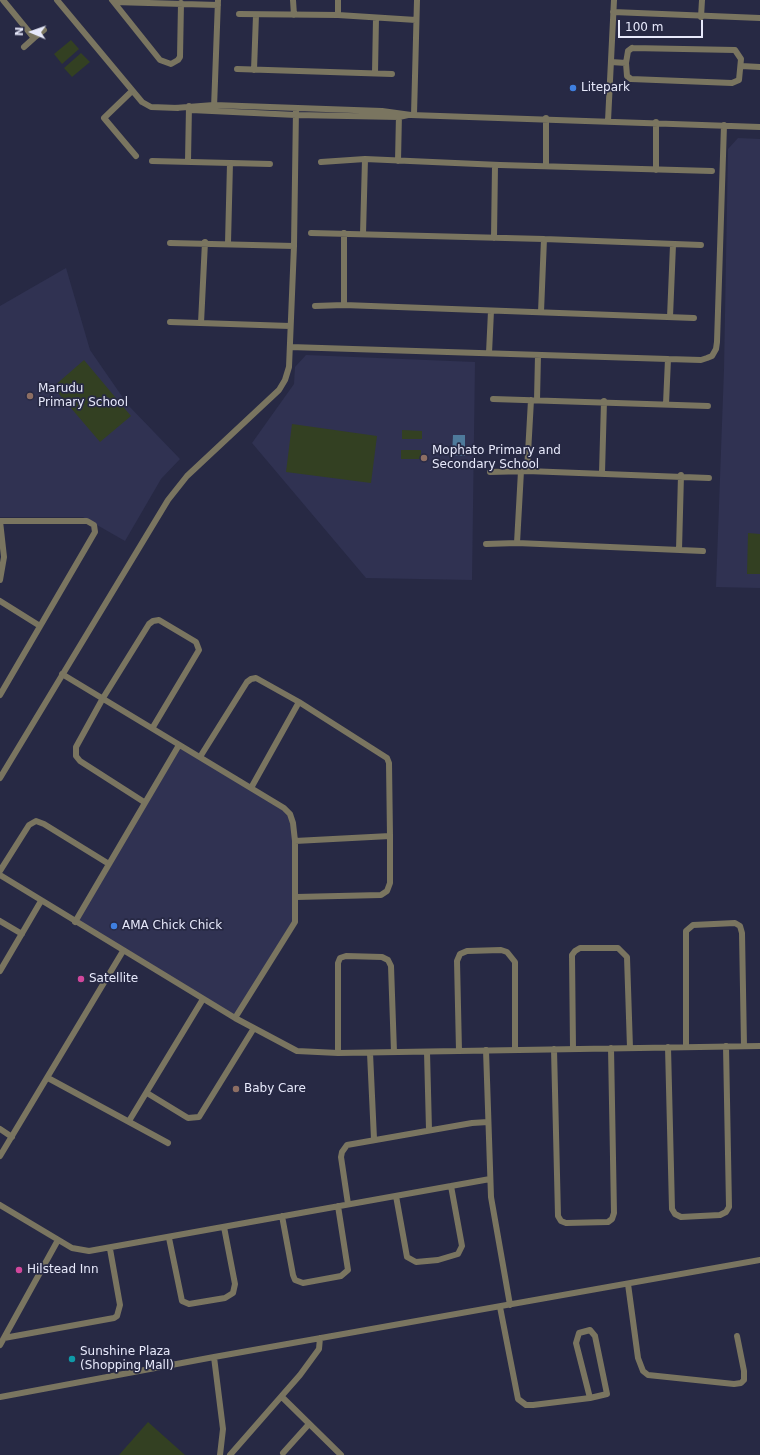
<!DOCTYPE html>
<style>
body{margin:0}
#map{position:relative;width:760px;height:1455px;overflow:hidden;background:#272944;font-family:"DejaVu Sans",sans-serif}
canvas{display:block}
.north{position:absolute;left:12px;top:12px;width:40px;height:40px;-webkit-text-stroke:3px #272944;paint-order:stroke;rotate:272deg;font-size:11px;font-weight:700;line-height:16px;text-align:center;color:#e7e9fb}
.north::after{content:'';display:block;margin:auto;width:14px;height:18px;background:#e7e9fb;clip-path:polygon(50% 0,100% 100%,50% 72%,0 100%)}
.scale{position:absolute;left:618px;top:20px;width:85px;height:18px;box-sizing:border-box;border:2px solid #e7e9fb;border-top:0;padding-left:5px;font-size:12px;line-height:14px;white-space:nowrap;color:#e7e9fb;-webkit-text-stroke:3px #272944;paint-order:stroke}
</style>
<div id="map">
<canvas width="760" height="1455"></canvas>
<div class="north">N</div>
<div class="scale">100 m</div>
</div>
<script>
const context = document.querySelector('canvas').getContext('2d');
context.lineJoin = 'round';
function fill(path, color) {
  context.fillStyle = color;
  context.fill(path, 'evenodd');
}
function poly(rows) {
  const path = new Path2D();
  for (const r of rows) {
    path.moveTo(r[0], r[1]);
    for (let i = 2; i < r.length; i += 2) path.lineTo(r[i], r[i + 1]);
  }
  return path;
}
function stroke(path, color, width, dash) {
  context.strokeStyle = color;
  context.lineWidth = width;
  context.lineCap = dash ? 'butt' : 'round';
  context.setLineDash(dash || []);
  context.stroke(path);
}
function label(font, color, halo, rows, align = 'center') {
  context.font = font + ' "DejaVu Sans",sans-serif';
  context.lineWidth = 3.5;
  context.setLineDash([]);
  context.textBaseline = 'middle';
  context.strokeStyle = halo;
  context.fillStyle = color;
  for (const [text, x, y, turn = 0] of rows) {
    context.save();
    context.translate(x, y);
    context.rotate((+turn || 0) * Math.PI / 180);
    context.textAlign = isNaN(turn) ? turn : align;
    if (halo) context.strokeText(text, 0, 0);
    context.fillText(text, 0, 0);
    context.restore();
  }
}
const built = poly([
 [738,138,760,139,760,588,716,587,724,369,728,149],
 [66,268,90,350,128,405,180,459,161,479,125,541,83,517,0,517,0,306],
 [306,355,475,362,472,580,366,578,252,443,294,384,295,367],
 [179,745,284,808,293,823,295,922,235,1018,75,922]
]);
const green = poly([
 [71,40,79,49,62,64,54,54],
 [81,53,90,62,72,77,64,68],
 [84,360,131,416,100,442,53,387],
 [292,424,377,436,371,483,286,472],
 [402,430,422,431,422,439,402,439],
 [401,450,421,450,421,459,401,459],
 [748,533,760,534,760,574,747,574],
 [148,1422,185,1455,119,1455]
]);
const water = poly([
 [453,435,465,435,465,456,452,455]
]);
const minor = poly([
 [3,0,34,38,24,47],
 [57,0,142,102,151,107,178,108],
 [112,0,160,60,171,64,178,60,180,57,181,3],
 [293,0,294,15],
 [114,2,218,5],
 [613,12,760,18],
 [239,14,338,15,416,20],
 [338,15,338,0],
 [701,17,702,0],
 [34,38,44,30],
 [632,48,735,50,741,59,739,80,732,83,631,79,627,76,626,63,628,51,632,48],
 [611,62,626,63],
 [741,66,760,67],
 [237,69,392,74],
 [254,70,256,15],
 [375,73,376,18],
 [132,91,104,118,136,156],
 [175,108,214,105,382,111,411,115,760,127],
 [214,108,218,0],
 [191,110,296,115,399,117,408,115],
 [414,115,417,0],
 [608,121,614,0],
 [152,161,270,164],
 [188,161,189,106],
 [398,161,399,114],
 [321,162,365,159,500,165,712,171],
 [546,166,546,118],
 [656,170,656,122],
 [311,233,544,239,701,245],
 [344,233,344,305],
 [363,234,365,159],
 [494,238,495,165],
 [170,243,294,246],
 [228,243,230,163],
 [315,306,344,305,694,318],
 [541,312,544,239],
 [670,317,673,245],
 [170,322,290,326],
 [201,323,205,242],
 [290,347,668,359,701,360,707,358,712,356,716,349,717,342,724,125],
 [489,353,491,311],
 [493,399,708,406],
 [537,400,538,355],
 [666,404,668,359],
 [527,471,531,400],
 [490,472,527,471,709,478],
 [602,473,604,401],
 [0,521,4,557,0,580],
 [517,543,521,471],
 [486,544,517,543,703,551],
 [679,550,681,475],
 [0,601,40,626],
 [62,674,284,808,290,814,293,823,295,841,295,922,235,1018],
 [0,695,95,532,94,525,87,521,1,521],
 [200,757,247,682,251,679,256,678,299,702,387,758,389,763,390,836,390,883,387,891,381,895,296,897],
 [0,778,168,500,187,476,279,390,285,380,289,367,294,246,296,109],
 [251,788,299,702],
 [144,802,80,761,76,756,76,747,103,698,149,624,153,621,159,620,196,642,199,650,153,727],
 [295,841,390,836],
 [0,871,29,825,36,821,44,824,109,864],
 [0,875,235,1018,297,1051,338,1053,760,1046],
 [0,921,22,934],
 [75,922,179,745],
 [0,971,41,901],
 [668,1047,672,1209,675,1214,681,1217,720,1215,726,1212,729,1207,726,1046],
 [686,1047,686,931,693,925,735,923,740,926,742,933,744,1046],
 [554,1049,558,1216,561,1221,566,1223,608,1222,612,1219,614,1213,611,1048],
 [573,1049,572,955,575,951,580,948,618,948,627,957,630,1048],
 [486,1050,491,1197,510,1305],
 [459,1051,457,961,460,954,467,951,501,950,507,952,515,962,515,1050],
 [427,1052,429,1130],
 [338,1053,338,963,340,958,346,956,382,957,388,960,391,966,394,1052],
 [370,1053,374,1139],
 [48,1078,168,1143],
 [147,1093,188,1118,199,1117,254,1028],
 [129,1121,203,999],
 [0,1129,12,1137],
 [0,1156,123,951],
 [396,1196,407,1257,416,1262,438,1260,458,1254,462,1246,451,1186],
 [348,1204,341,1157,342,1152,347,1145,472,1123,488,1122],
 [0,1205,72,1248,89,1251,490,1179],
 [282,1216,293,1275,295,1280,303,1283,341,1276,348,1270,338,1206],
 [169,1238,182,1301,189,1304,225,1298,233,1293,235,1284,224,1227],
 [628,1284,638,1358,643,1371,648,1375,734,1384,741,1383,744,1380,744,1371,737,1336],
 [500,1307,518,1399,526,1405,533,1405,590,1398,607,1394,595,1336,590,1330,579,1333,576,1343,590,1398],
 [4,1338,114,1318,117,1316,120,1305,110,1249],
 [0,1345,58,1240],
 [214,1357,223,1429,220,1455],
 [0,1397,214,1357,760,1260],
 [282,1397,341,1455],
 [283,1453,309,1424],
 [230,1455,300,1375,319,1349,320,1338]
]);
const markers = [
 [573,88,4,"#3f7fe0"],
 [30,396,4,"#8d6e63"],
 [424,458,4,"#8d6e63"],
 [114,926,4,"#3f7fe0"],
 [81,979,4,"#d1479c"],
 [236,1089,4,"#8d6e63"],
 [19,1270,4,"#d1479c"],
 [72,1359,4,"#0f9aa8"]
];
const poiNames = [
 ["Litepark",581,88],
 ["Marudu",38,389],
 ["Primary School",38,403],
 ["Mophato Primary and",432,451],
 ["Secondary School",432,465],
 ["AMA Chick Chick",122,926],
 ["Satellite",89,979],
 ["Baby Care",244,1089],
 ["Hilstead Inn",27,1270],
 ["Sunshine Plaza",80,1352],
 ["(Shopping Mall)",80,1366]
];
fill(built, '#303252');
fill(green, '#334022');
fill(water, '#4e7a9b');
stroke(minor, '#7a7560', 6);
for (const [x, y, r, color] of markers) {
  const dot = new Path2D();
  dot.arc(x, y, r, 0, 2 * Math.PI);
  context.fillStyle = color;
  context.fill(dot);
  stroke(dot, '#272944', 1.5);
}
label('12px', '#e7e9fb', '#272944', poiNames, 'left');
</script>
